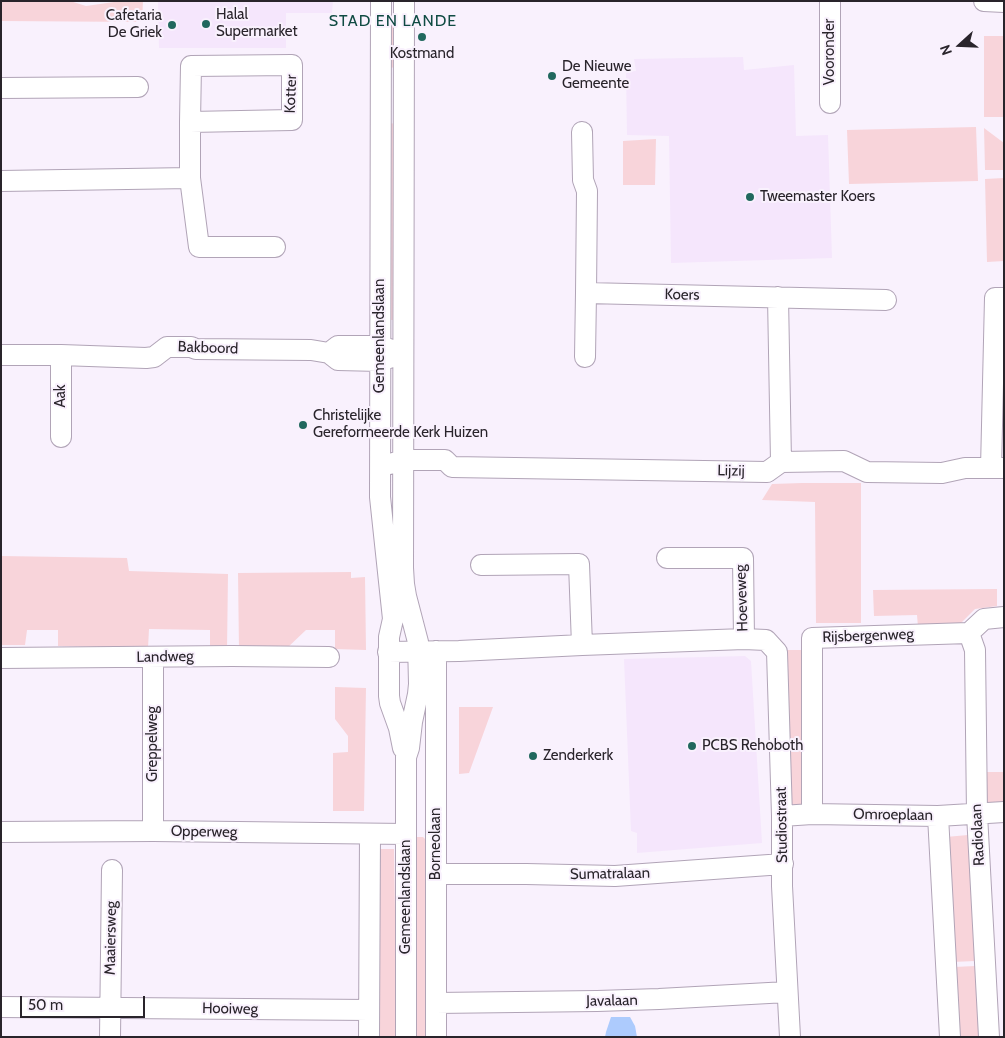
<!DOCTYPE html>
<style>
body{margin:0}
#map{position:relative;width:1005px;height:1038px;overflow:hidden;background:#f9f1fd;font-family:Cabin,sans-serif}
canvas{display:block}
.frame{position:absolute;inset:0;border:2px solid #29242b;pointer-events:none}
.north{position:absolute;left:935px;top:20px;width:50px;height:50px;-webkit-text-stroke:4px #f9f1fd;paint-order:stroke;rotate:250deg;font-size:14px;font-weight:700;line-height:20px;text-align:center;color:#29242b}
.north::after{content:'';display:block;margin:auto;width:18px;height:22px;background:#29242b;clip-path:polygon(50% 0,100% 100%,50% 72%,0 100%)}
.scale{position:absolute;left:20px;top:996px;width:125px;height:22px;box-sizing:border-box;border:2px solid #29242b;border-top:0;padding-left:6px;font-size:15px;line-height:18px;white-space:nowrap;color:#29242b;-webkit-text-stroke:4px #f9f1fd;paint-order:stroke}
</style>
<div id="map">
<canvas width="1005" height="1038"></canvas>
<div class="frame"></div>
<div class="north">N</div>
<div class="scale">50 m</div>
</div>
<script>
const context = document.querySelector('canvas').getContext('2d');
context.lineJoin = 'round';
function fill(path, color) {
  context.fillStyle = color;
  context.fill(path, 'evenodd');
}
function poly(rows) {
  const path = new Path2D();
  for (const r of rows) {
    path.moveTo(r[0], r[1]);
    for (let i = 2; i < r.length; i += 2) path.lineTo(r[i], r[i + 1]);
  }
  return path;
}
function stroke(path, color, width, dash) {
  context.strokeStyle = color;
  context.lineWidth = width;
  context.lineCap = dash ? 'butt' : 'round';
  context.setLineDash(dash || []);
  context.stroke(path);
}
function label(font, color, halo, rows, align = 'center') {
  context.font = font + ' Cabin,sans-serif';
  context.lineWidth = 4;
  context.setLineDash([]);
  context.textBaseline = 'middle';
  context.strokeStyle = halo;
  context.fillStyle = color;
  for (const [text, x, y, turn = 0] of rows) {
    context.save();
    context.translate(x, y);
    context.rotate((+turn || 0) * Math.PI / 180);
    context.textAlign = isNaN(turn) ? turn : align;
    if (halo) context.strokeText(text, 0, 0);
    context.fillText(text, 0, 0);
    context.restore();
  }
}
const built = poly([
 [158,1,333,1,332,13,286,13,286,48,159,48],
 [743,57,744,70,794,65,796,136,828,135,832,258,671,263,669,136,627,135,626,72,636,71,634,59],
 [745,656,751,661,762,843,637,853,637,833,631,831,624,659]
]);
const green = poly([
 [1,1,70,1,86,6,121,1,143,1,142,22,1,21],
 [385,16,399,16,399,68,384,67],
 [984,36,1004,36,1004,117,984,117],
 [400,123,399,320,384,320,383,124],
 [976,127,978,181,849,184,847,130],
 [984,128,1004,143,1004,170,985,170],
 [656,139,655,185,623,185,623,141],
 [1004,178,1004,261,987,262,985,179],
 [802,483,861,483,861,623,816,623,815,502,762,500,772,484],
 [1,556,127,558,129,571,228,574,227,650,210,650,210,630,149,629,148,648,58,646,58,630,27,630,25,645,1,645],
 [351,572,351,578,365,577,366,650,335,649,335,630,306,630,286,649,239,650,238,573],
 [997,589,997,606,975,609,958,626,918,627,917,615,874,616,873,590],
 [784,650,802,650,804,800,801,804,797,806,792,804],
 [335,687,366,688,364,811,333,811,333,753,348,752,348,736,335,719],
 [459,707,493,707,469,773,459,774],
 [984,772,1004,772,1004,805,984,806],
 [968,835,975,961,952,962,946,837],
 [414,837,423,837,431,845,431,1037,414,1037],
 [378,849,394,849,397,1037,378,1037],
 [975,966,981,1037,957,1037,954,967]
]);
const water = poly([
 [611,1017,630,1017,635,1026,637,1037,605,1037,606,1032]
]);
const minor = poly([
 [381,1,380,497,393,619,389,637,389,696,390,703,399,728,403,748],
 [404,1,403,568,404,584,406,596,418,642,419,684,418,694,412,722,409,748,406,757,406,1037],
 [984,1,1004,2],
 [1,88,138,87],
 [830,103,830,1],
 [190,122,191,66,292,65,292,120,190,122,190,178,199,247,275,247],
 [582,132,583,180,587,191,586,293,886,300],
 [1,181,190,178],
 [778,297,781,462],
 [329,353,338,346,380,346,392,350],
 [1,355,61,355,146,358,154,357,167,347,191,347,196,349,311,350,329,353,338,360,380,361,392,357],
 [585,357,586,293],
 [61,437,61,355],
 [390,464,403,460,445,460,452,467,767,472,781,462,844,461,867,472,942,473,965,468,1004,468],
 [991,468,995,298,1004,298],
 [481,565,579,564,582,645],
 [969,633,975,650,977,814,989,1037],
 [744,639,766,640,777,652,782,816,782,886,790,1037],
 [436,651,436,1037],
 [388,652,459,651,582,645,744,639,743,558,667,558],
 [1,658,232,656,329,657],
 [812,814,812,638,969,633,984,619,1004,617],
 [782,816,812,814,938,816,1004,812],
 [938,816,950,1037],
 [153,831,153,658],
 [1,832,153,831,406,834],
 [436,874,526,874,615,876,783,864],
 [436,1003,597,1001,659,999,787,992],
 [1,1007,369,1010],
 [110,1037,112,870],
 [369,1037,370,834]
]);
const markers = [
 [206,24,5,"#21685e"],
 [172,25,5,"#21685e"],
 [422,37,5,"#21685e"],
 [552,76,5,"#21685e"],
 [750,197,5,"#21685e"],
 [303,425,5,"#21685e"],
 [692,746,5,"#21685e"],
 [533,756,5,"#21685e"]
];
const poiNames = [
 ["Halal",216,15],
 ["Supermarket",216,32],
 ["Cafetaria",162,16,"right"],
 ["De Griek",162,33,"right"],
 ["Kostmand",422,54,"center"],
 ["De Nieuwe",562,67],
 ["Gemeente",562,84],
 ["Tweemaster Koers",760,197],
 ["Christelijke",313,416],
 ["Gereformeerde Kerk Huizen",313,433],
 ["PCBS Rehoboth",702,746],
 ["Zenderkerk",543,756]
];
const streetNames = [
 ["Vooronder",830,52,-90],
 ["Kotter",291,94,-88],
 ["Koers",682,295,1],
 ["Gemeenlandslaan",380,336,-90],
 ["Bakboord",208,348,2],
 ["Aak",61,396,-90],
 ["Lijzij",731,471,1],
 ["Hoeveweg",742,598,-92],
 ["Rijsbergenweg",868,636,-2],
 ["Landweg",165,657,-1],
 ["Greppelweg",153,744,-90],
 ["Omroeplaan",893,815,1],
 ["Studiostraat",782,825,-91],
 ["Opperweg",204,832,1],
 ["Radiolaan",978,835,-93],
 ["Borneolaan",436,844,-90],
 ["Sumatralaan",610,874,-1],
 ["Gemeenlandslaan",406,897,-90],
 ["Maaiersweg",111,938,-89],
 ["Javalaan",612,1001,-1],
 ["Hooiweg",230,1009,1]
];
const neighbourhoodNames = [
 ["STAD EN LANDE",393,21]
];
fill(built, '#f5e6fc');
fill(green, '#f8d4da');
fill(water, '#adcbfd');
stroke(minor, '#b1a4b7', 22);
stroke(minor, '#fff', 20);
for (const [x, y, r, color] of markers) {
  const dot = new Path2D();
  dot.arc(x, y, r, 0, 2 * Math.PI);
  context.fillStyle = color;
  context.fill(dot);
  stroke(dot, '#f9f1fd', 2);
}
label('15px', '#29242b', '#f9f1fd', poiNames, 'left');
label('15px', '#29242b', '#f9f1fd', streetNames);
context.letterSpacing = '1px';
label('16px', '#104b43', '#f9f1fd', neighbourhoodNames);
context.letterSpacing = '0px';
</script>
